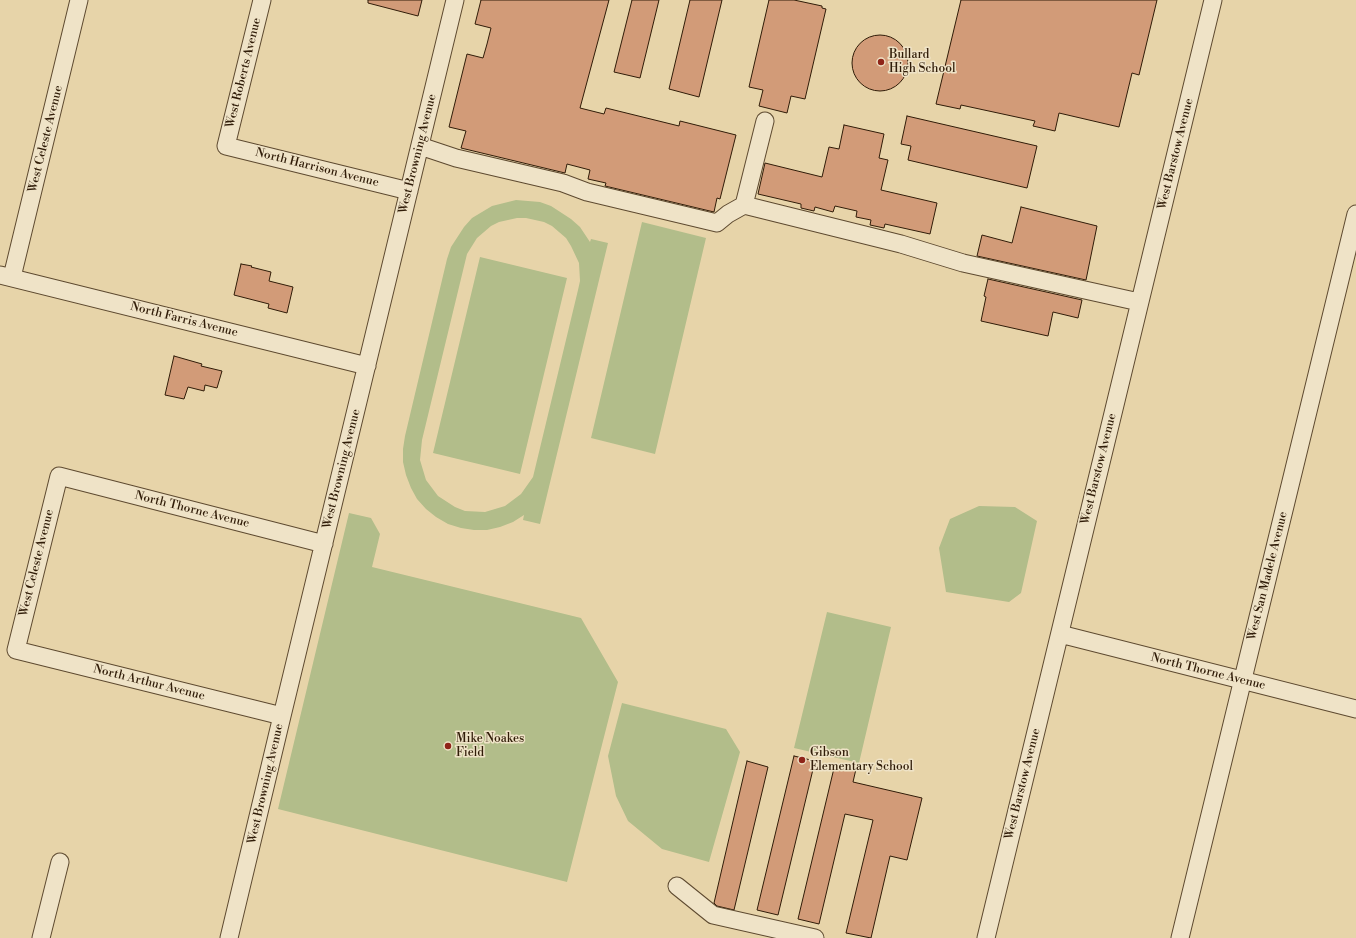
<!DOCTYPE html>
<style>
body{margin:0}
canvas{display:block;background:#e7d4a9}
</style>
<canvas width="1356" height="938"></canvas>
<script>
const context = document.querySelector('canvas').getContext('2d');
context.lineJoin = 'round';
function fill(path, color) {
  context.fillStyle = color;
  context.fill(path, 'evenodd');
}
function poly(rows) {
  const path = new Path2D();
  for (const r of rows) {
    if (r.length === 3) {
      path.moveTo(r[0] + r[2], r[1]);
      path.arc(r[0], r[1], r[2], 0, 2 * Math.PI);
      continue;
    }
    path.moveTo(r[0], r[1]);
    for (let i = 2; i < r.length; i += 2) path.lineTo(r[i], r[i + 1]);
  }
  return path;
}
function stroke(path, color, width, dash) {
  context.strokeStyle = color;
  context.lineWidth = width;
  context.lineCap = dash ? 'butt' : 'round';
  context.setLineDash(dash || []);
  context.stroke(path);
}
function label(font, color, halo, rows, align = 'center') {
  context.font = font + ' "Libre Bodoni",serif';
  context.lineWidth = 3;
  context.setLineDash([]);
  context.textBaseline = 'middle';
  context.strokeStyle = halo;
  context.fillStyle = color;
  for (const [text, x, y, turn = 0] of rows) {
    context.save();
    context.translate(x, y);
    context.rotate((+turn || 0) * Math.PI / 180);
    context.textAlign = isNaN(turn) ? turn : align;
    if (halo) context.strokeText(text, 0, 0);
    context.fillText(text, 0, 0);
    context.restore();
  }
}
const green = poly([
 [516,200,540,202,551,206,571,219,580,227,590,242,591,239,608,243,540,524,523,520,524,515,513,522,500,527,487,530,474,530,461,528,448,524,436,517,426,509,417,499,411,488,406,475,403,462,403,449,405,436,447,259,451,247,464,227,472,218,492,206],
 [517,218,526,218,544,222,552,226,566,238,571,246,579,263,580,281,578,290,533,477,521,494,505,506,485,512,465,511,455,507,438,496,426,480,420,460,422,440,467,254,477,238,491,226,499,222],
 [642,222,706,238,655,454,591,438],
 [480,257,567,278,520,474,433,453],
 [979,506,1015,507,1037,521,1021,593,1009,602,946,592,939,548,950,519],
 [349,513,371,518,380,534,372,567,581,618,618,682,567,882,278,809],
 [827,612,891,627,859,763,794,748],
 [622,703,726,729,740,752,709,862,662,849,628,821,616,796,608,756]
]);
const building = poly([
 [368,0,422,0,418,16,368,3,368,0],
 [481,0,609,0,580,108,604,114,606,108,679,126,680,121,736,135,720,199,717,198,714,212,605,186,606,183,588,179,590,170,567,164,565,173,461,148,466,131,449,127,467,54,483,58,487,44,491,28,475,24,481,0],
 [632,0,659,0,640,78,614,72,632,0],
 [690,0,722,0,699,97,669,89,690,0],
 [769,0,794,0,822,6,822,8,826,9,805,99,791,96,787,113,759,106,763,90,749,87,769,0],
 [961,0,1157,0,1139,75,1132,73,1119,127,1059,113,1055,131,1033,126,1035,121,961,105,960,109,936,104,961,0],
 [880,63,28],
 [907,116,1037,146,1027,188,908,160,911,146,901,144,907,116],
 [844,125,884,134,879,158,888,160,881,190,937,203,930,234,885,224,884,228,870,225,871,220,856,217,857,211,835,206,833,212,815,207,814,211,801,208,801,204,758,194,765,163,822,177,829,147,839,149,844,125],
 [1021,207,1097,226,1086,280,977,256,982,235,1012,243,1021,207],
 [241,264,252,266,251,267,271,272,269,281,293,287,287,313,268,308,269,304,234,295,241,264],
 [988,279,1082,300,1078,318,1053,312,1048,336,981,321,986,297,984,296,988,279],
 [174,356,202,364,201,366,222,371,217,388,205,385,204,391,188,387,184,399,165,395,174,356],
 [794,756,815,761,778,915,757,910,794,756],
 [747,761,768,767,734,910,717,906,714,903,747,761],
 [835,764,856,769,853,782,922,798,907,860,890,856,871,938,846,933,873,820,845,814,819,924,798,919,835,764]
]);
const minor = poly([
 [262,0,226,146,409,191],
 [420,146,456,158,563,183,587,192,717,223,728,214,744,205,901,244,963,263,1139,302],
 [744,205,765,121],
 [0,275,367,366],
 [12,277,79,0],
 [1060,634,1356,709],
 [282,716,16,650,59,476,324,544],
 [677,886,713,915,815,938],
 [41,938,60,862],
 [229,938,282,716,455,0],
 [986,938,1213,0],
 [1180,938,1356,214]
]);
const markers = [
 [881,62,4,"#8f2418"],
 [448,746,4,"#8f2418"],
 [802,760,4,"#8f2418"]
];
const poiNames = [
 ["Bullard",889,55],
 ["High School",889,69],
 ["Mike Noakes",456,739],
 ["Field",456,753],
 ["Gibson",810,753],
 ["Elementary School",810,767]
];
const streetNames = [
 ["West Roberts Avenue",244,73,-76],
 ["West Celeste Avenue",46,139,-76],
 ["West Browning Avenue",418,154,-76],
 ["West Barstow Avenue",1176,154,-76],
 ["North Harrison Avenue",317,168,14],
 ["North Farris Avenue",184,320,14],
 ["West Browning Avenue",342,469,-76],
 ["West Barstow Avenue",1099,469,-76],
 ["North Thorne Avenue",192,510,14],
 ["West Celeste Avenue",37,563,-76],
 ["West San Madele Avenue",1268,576,-76],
 ["North Thorne Avenue",1208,672,14],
 ["North Arthur Avenue",149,683,14],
 ["West Browning Avenue",266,784,-77],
 ["West Barstow Avenue",1023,784,-76]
];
fill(green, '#b2bd8a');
fill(building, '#d29b78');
stroke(building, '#301c08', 1);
stroke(minor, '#5e4a30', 19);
stroke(minor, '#efe3c7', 17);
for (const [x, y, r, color] of markers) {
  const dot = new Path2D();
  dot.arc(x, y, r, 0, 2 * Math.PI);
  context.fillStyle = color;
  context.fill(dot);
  stroke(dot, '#efe3c7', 1.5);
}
label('12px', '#301c08', '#efe3c7', poiNames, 'left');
label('12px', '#301c08', '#efe3c7', streetNames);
</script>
